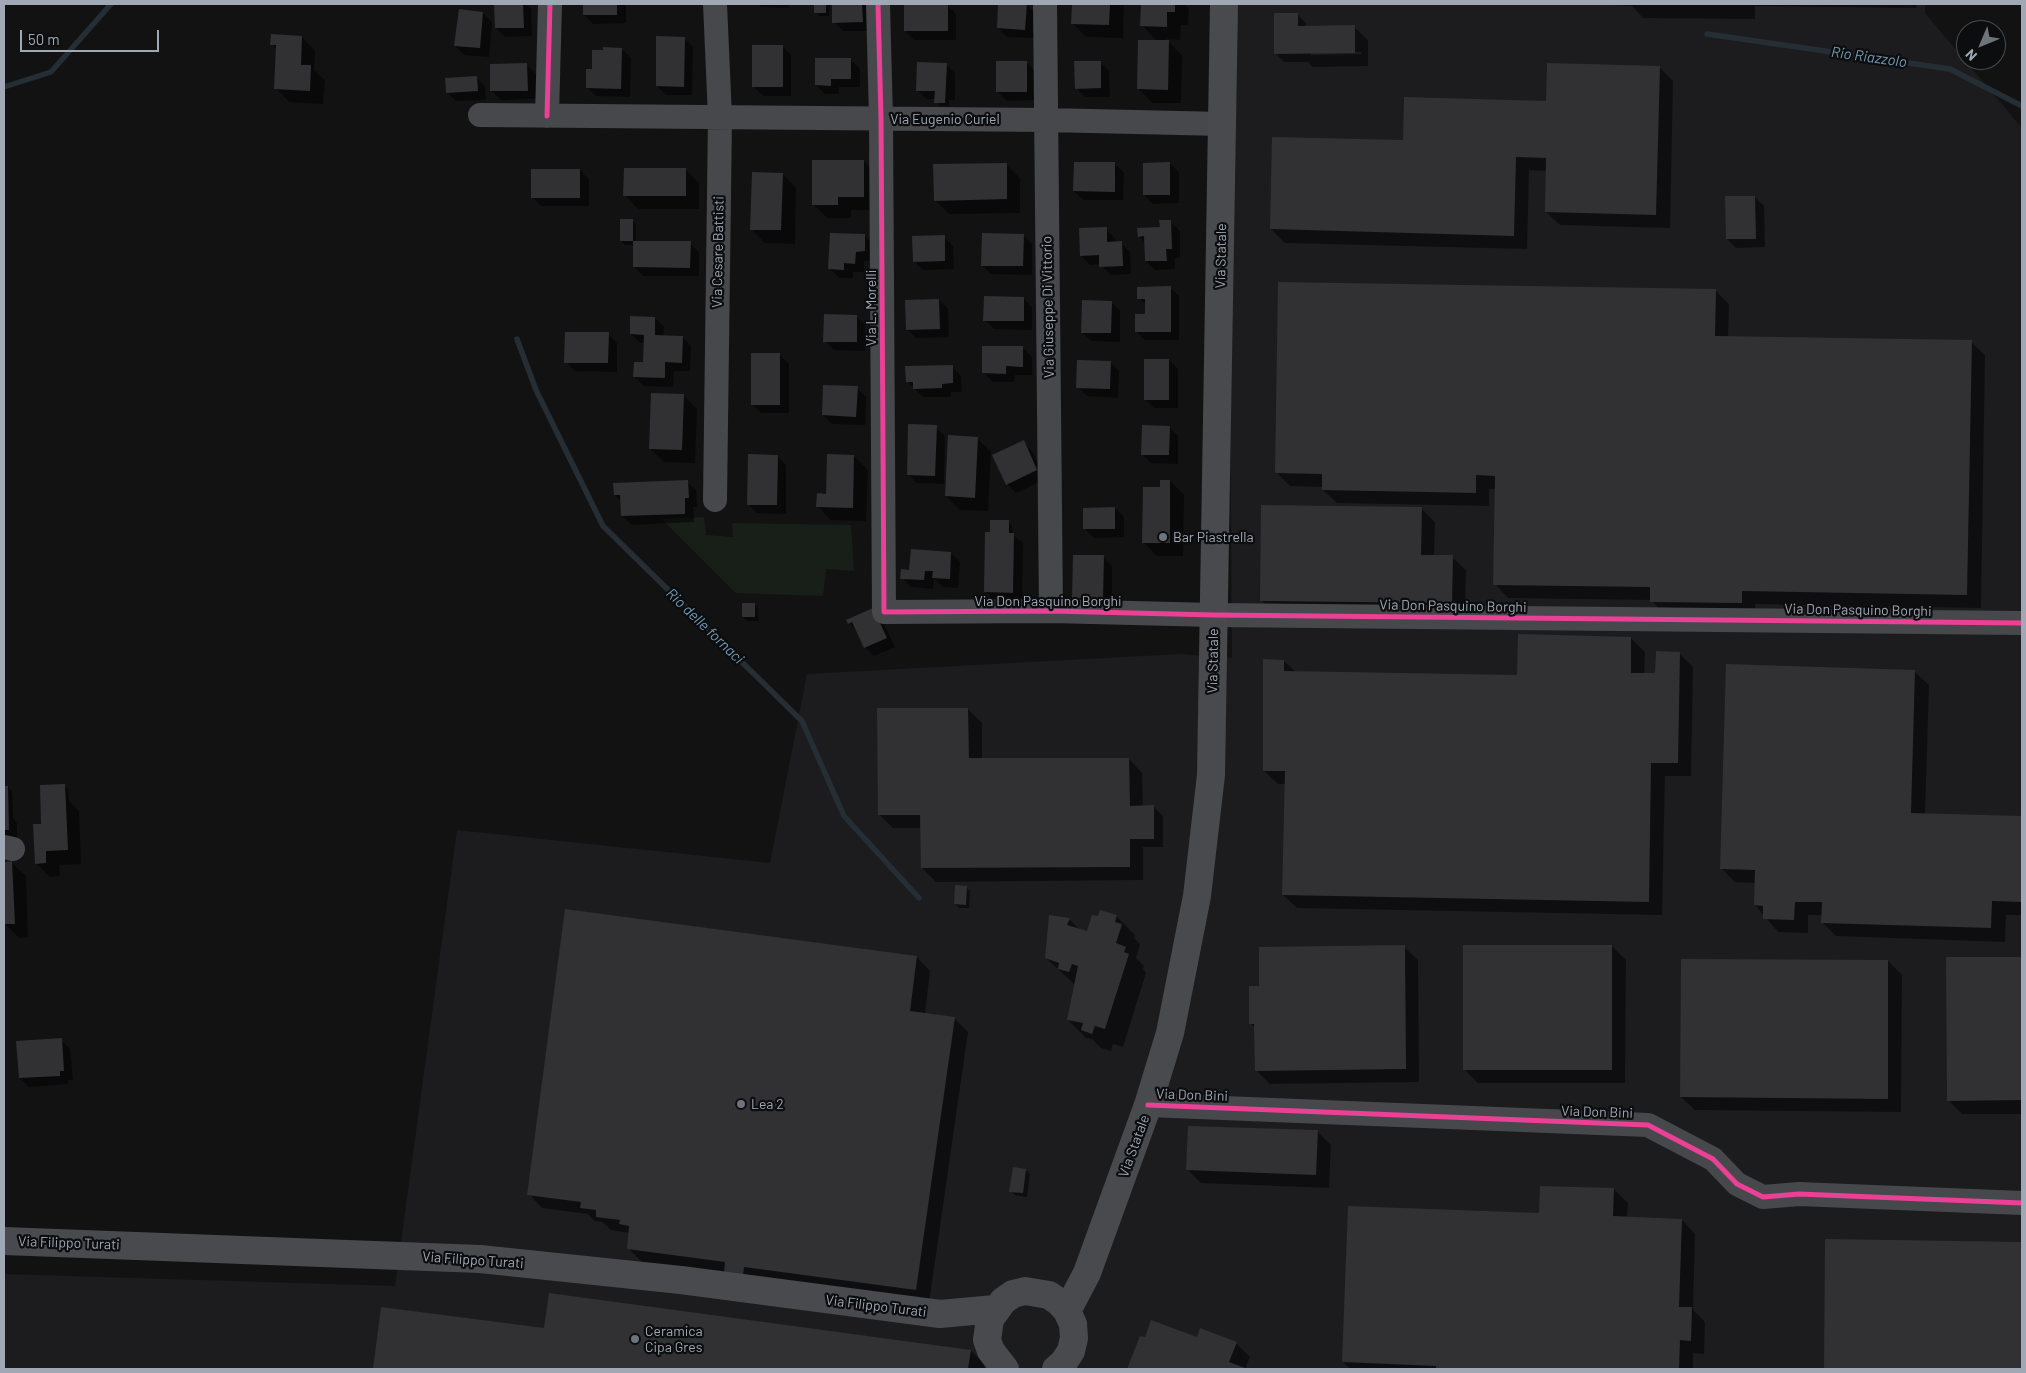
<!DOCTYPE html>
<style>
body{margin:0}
#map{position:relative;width:2026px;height:1373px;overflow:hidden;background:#121212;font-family:Barlow,sans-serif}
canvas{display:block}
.frame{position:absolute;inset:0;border:5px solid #a1a8b5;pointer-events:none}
.north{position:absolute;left:1956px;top:20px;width:50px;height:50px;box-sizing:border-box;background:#0c0d0e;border:1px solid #484b51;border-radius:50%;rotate:225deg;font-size:14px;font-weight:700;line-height:20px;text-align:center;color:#a1a8b5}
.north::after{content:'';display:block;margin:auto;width:18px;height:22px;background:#6f747c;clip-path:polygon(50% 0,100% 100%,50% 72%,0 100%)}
.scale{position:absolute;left:20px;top:30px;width:139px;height:22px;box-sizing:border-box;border:2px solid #a1a8b5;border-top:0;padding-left:6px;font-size:15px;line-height:18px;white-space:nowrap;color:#a1a8b5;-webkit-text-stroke:4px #0c0d0e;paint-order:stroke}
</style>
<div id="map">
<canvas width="2026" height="1373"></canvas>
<div class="frame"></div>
<div class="north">N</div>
<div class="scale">50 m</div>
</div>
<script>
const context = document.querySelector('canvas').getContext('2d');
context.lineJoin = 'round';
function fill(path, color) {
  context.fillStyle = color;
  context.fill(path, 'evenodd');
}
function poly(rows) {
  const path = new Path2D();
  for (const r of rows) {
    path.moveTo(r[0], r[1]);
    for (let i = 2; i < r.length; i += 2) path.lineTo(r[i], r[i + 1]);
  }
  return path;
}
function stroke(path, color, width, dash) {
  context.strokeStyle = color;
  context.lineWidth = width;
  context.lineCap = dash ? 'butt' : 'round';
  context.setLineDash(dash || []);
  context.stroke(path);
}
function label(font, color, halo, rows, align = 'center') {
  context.font = font + ' Barlow,sans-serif';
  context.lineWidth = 4.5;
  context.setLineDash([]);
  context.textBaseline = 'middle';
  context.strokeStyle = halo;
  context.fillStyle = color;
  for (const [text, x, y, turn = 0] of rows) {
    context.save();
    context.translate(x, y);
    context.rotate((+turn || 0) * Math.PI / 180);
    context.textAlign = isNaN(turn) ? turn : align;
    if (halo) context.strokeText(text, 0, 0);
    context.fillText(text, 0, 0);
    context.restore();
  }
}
const built = poly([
 [1227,4,1925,4,1925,13,2022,128,2022,1369,4,1369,4,1274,395,1286,457,830,770,863,807,674,1180,654,1232,658]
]);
const green = poly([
 [704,517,706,535,733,537,732,523,851,525,854,571,826,569,823,596,736,593,662,519]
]);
const shadow = poly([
 [496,4,526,4,531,9,532,36,505,37,496,28],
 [584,4,626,4,626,23,593,24,584,15],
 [758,4,789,4,789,8,761,7],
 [815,4,830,4,829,16,819,16,815,12],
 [833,4,869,4,871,31,843,31,834,22],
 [905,4,947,5,956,14,956,40,914,40,905,31],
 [999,4,1026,4,1035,13,1034,38,1007,37,998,28],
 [1073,4,1124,4,1123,38,1086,37,1072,23],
 [1142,4,1184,4,1189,8,1188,25,1181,25,1180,40,1166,39,1182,55,1181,103,1152,103,1139,89,1157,41,1142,25],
 [1589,4,1917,4,1916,8,1755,6,1755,19,1643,18,1632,6],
 [483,13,492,22,489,57,464,55,455,46],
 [1297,14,1306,23,1306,27,1354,27,1368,40,1368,66,1313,67,1308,62,1284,62,1275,53],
 [1311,52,1361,52,1361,54,1311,55],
 [302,37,315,51,314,70,325,80,323,104,289,102,276,88,277,50,272,44],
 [684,38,693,47,692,95,666,95,657,86],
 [782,46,791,55,791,96,763,96,754,87],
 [622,49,631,58,630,97,596,96,587,87,593,70],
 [851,60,860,69,860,87,839,87,839,94,825,94,816,85],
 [1026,62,1035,71,1035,100,1007,101,998,92],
 [1100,62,1109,71,1110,97,1085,97,1076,88],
 [946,64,955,73,955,100,949,100,949,106,940,106,936,99,926,99,917,90],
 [527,65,536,74,536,99,501,100,492,91],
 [1659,67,1673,81,1670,228,1560,225,1546,212,1547,171,1529,170,1527,249,1285,243,1271,229,1404,142,1548,102],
 [476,77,485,86,486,100,456,101,447,92],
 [864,162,877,176,877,210,851,210,851,218,827,218,813,204],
 [1006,164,1020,178,1020,213,949,214,935,200],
 [1115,164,1124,173,1123,200,1083,200,1074,191],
 [1170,164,1179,172,1179,203,1153,204,1144,195],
 [580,170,589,180,589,206,541,206,532,197],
 [686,170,699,183,699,209,638,209,625,195],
 [783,174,796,188,795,244,765,243,751,229],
 [1755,197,1764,206,1765,247,1736,248,1727,239],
 [632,220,636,224,636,242,690,243,699,252,699,276,643,276,634,267,634,245,625,245,621,241],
 [1171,222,1180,231,1180,257,1175,258,1175,269,1155,270,1146,261,1145,243,1139,236,1161,228],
 [1106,229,1115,238,1116,243,1121,243,1130,252,1131,274,1110,275,1101,264,1090,265,1081,256],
 [1023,235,1032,244,1032,275,991,274,982,265],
 [865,236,874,245,873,260,864,261,864,272,853,272,853,278,839,278,830,269],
 [944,237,953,246,954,269,923,270,914,261],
 [1170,288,1179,296,1179,340,1145,340,1136,331,1147,315,1147,306,1139,298],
 [1715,290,1729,304,1728,337,1971,342,1985,355,1981,608,1755,604,1755,616,1665,615,1651,600,1508,598,1495,584,1496,489,1489,489,1489,506,1337,503,1323,490,1323,487,1290,486,1276,472],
 [1023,298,1032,307,1032,330,994,329,985,320],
 [939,300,948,309,949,337,916,338,907,329],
 [1111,302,1120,311,1120,342,1091,341,1082,332],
 [856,316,865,325,865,351,834,350,825,341],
 [655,318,664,327,663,337,682,337,691,346,690,371,674,371,673,387,644,386,635,377,644,363,645,343,640,343,631,334],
 [608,334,617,343,617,372,575,371,566,362],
 [1023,348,1032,357,1032,375,1015,375,1014,382,993,382,984,373],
 [780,355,789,364,789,413,761,413,752,404],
 [1169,360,1178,369,1178,408,1154,408,1145,399],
 [1110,362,1119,371,1118,398,1087,396,1078,387],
 [952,367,961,376,962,392,951,392,951,397,923,397,907,381],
 [857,388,866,397,865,425,832,424,823,415],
 [683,395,697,409,695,463,664,462,650,448],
 [936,427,945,436,944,484,917,483,908,474],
 [1169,427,1178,436,1178,464,1151,463,1142,454],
 [977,438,991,452,988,511,960,510,946,496],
 [1023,442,1032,451,1046,479,1016,493,1007,484],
 [777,456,786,465,786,514,757,513,748,504],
 [854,456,868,470,866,521,831,520,817,506],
 [1170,481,1184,495,1183,556,1157,556,1143,542,1161,488],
 [687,482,696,490,697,507,693,507,694,522,632,525,622,516,622,502,615,495],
 [1115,508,1124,517,1124,537,1094,538,1085,529],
 [1421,508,1435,522,1434,556,1452,557,1466,570,1465,616,1275,614,1261,600],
 [1008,522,1012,526,1012,534,1023,543,1022,601,994,600,985,591,993,534],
 [951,553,960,562,958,588,943,587,934,578,933,589,911,587,902,578,911,571],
 [1103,557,1112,566,1112,607,1083,607,1074,598],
 [754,604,758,608,759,621,747,621,743,617],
 [881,618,895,647,874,656,865,647,858,633,848,621],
 [1631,638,1645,652,1644,674,1656,675,1679,653,1693,667,1691,776,1665,776,1662,915,1297,908,1283,895,1286,784,1278,784,1264,771,1284,661,1296,672,1518,676],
 [1915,672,1929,685,1925,814,2022,817,2022,915,2006,915,2005,942,1836,936,1823,923,1823,915,1808,915,1808,933,1778,932,1755,905,1756,883,1735,882,1721,868],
 [968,709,982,723,982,759,1129,759,1142,773,1143,807,1154,807,1163,816,1163,847,1143,847,1143,880,936,882,922,868,922,828,893,828,879,814],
 [64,785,68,789,69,801,79,811,81,864,59,865,60,876,50,877,36,863,43,825],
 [4,787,8,787,12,791,13,818,17,823,17,838,4,839],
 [4,863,12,863,26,876,28,937,19,938,5,924],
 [966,887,970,891,969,908,959,908,955,904],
 [1101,912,1117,917,1135,935,1134,938,1140,944,1136,958,1144,966,1143,969,1146,973,1123,1047,1113,1044,1111,1051,1101,1048,1092,1039,1086,1038,1068,1020,1075,985,1046,958,1069,919,1080,930,1088,933,1099,918],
 [1612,946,1626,960,1625,1083,1478,1083,1464,1069],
 [1404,947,1418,960,1419,1082,1270,1084,1256,1070,1256,1029,1251,1024,1261,987],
 [917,957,930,971,925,1014,955,1019,968,1032,929,1303,642,1262,628,1248,630,1233,611,1230,602,1222,595,1221,588,1214,542,1208,529,1194],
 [1947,958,2022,958,2022,1114,1962,1114,1948,1100],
 [1888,961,1902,975,1901,1112,1695,1110,1681,1097],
 [61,1040,70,1049,73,1080,68,1080,68,1084,29,1087,20,1078],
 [1317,1131,1331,1145,1329,1188,1201,1183,1188,1170],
 [1026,1170,1030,1174,1027,1197,1015,1195,1011,1191],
 [1614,1189,1628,1203,1627,1218,1682,1220,1695,1234,1693,1310,1705,1322,1704,1354,1693,1353,1693,1369,1351,1369,1343,1362,1541,1214],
 [1827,1240,2022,1243,2022,1369,1825,1369],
 [550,1295,971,1351,985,1364,984,1369,374,1369,382,1308,545,1330],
 [1141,1337,1197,1339,1236,1343,1250,1357,1245,1369,1128,1369]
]);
const stream = poly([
 [1707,34,1950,69,2022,106],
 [4,87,51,72,111,4],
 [517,339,536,390,603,526,802,721,844,816,919,898]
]);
const building = poly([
 [494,4,523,4,524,28,495,28],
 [583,4,617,4,617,15,583,15],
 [814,4,826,4,826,13,814,13],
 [832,4,862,4,863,22,832,23],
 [904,4,948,4,948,31,904,31],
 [998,4,1027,4,1025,30,997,28],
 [1072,4,1110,4,1109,25,1071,24],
 [1141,4,1175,4,1175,12,1167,12,1167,27,1140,26],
 [459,9,483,12,480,48,454,46],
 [1274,13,1298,13,1298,26,1355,25,1355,53,1274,54],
 [271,34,302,36,301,65,311,65,310,91,274,89,276,45,270,45],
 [656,36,685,37,684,87,656,86],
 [1138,40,1169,40,1168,90,1137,89],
 [752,45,783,45,783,87,752,87],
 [603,47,622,48,621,89,586,88,586,69,592,69,592,50,603,50],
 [815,58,851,58,851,79,831,79,831,86,815,85],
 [996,61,1027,61,1027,92,996,92],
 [1074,61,1101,61,1101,88,1075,89],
 [917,62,947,63,945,103,934,103,935,91,916,91],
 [527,63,528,91,490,91,490,64],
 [1547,63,1660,66,1656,215,1545,212,1546,158,1516,157,1514,236,1270,229,1272,137,1403,140,1404,97,1546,101],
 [477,76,478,91,446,93,445,78],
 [812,160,864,160,864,197,838,197,838,205,812,205],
 [1074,162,1115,162,1115,192,1073,191],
 [1170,162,1170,195,1143,195,1143,163],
 [1007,163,1007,199,934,201,933,164],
 [624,168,686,168,686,196,623,196],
 [531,169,580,169,580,198,531,198],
 [752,172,783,173,781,230,750,230],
 [1725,196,1755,196,1756,239,1726,239],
 [620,219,633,219,633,241,620,241],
 [1159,220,1171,220,1172,249,1166,249,1167,261,1145,261,1144,236,1138,237,1137,228,1160,227],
 [1107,227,1107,242,1122,241,1123,266,1099,267,1099,255,1080,256,1079,228],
 [830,233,865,234,865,251,856,252,855,264,844,263,844,270,828,269],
 [982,233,1024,234,1023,266,981,266],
 [945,235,945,261,913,262,912,236],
 [633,241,691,241,690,268,633,267],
 [1278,282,1716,289,1715,336,1972,340,1967,595,1742,591,1742,603,1650,602,1650,587,1493,585,1495,476,1476,475,1476,493,1322,490,1322,474,1275,473],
 [1171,286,1171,332,1135,332,1135,314,1145,314,1145,299,1137,299,1137,287],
 [984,296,1024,297,1024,321,983,321],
 [939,299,940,329,906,330,905,300],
 [1082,300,1112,301,1111,333,1081,333],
 [824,314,857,315,857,342,823,342],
 [630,316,655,317,655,335,683,336,682,363,665,362,665,378,633,377,634,362,643,362,644,335,630,334],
 [565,332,609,332,608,363,564,363],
 [982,346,1023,346,1023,367,1006,366,1006,374,982,373],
 [751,353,780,353,780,405,751,405],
 [1144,359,1169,359,1169,400,1144,400],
 [1077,360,1111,361,1110,389,1076,388],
 [953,365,953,383,942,384,942,388,913,389,913,382,906,382,905,366],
 [823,385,858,386,856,417,822,415],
 [651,393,684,394,682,450,649,449],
 [908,424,937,425,935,476,907,475],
 [1142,425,1170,426,1169,455,1141,455],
 [948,435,978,437,975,498,945,496],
 [1024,440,1037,470,1006,485,992,455],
 [748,454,778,455,777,505,747,505],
 [827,454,854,455,853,508,816,507,817,493,826,494],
 [688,480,689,498,685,498,685,514,621,516,620,495,614,495,613,483],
 [1160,480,1170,480,1170,543,1142,543,1143,487,1160,487],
 [1261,505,1422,507,1421,555,1453,555,1452,603,1260,601],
 [1115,507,1115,529,1083,529,1083,508],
 [990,520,1009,520,1009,533,1014,533,1013,593,984,592,985,532,990,532],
 [911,549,951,552,950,579,932,578,933,571,925,571,924,580,900,579,901,569,909,570],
 [1073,555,1104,555,1103,599,1072,598],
 [742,603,755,603,755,617,742,617],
 [873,608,887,638,864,648,852,622,848,624,846,620],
 [1518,634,1631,637,1631,673,1655,673,1656,651,1680,652,1678,763,1651,763,1649,902,1282,895,1285,771,1263,771,1263,659,1284,660,1284,671,1517,675],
 [1726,664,1915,670,1911,813,2022,816,2022,902,1992,901,1991,928,1821,923,1822,902,1795,902,1794,920,1763,919,1763,906,1754,905,1755,870,1720,869],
 [877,708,968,708,969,758,1129,758,1130,806,1154,805,1154,839,1130,839,1130,867,921,868,920,815,878,815],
 [65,784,68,850,46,851,46,863,35,864,33,824,41,824,40,785],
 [4,786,8,786,9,830,4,830],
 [12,861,15,924,4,924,4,862],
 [955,885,967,886,966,905,954,904],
 [565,909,917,956,910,1011,955,1017,916,1290,744,1267,743,1275,724,1273,725,1262,627,1249,629,1226,619,1224,620,1220,596,1217,596,1210,580,1208,581,1202,527,1195],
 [1100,910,1117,915,1115,922,1122,924,1116,943,1126,947,1124,952,1129,954,1105,1029,1095,1026,1092,1034,1081,1030,1083,1023,1067,1020,1078,966,1072,964,1069,972,1058,969,1059,963,1045,958,1049,915,1070,918,1067,925,1087,931,1092,915,1098,916],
 [1405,945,1406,1069,1255,1071,1254,1024,1249,1024,1249,986,1259,986,1259,947],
 [1463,945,1612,945,1612,1070,1463,1070],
 [1946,957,2022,957,2022,1100,1947,1101],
 [1681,959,1888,960,1888,1099,1680,1097],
 [62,1038,64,1071,60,1071,60,1076,19,1078,16,1041],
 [1188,1126,1318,1130,1316,1175,1186,1170],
 [1013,1167,1026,1169,1023,1193,1009,1192],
 [1540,1186,1614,1188,1613,1216,1682,1219,1679,1307,1692,1307,1691,1341,1680,1340,1679,1369,1436,1369,1436,1366,1342,1362,1348,1206,1539,1213],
 [1825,1239,2022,1242,2022,1369,1824,1369],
 [549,1293,971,1350,968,1369,373,1369,381,1307,544,1328],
 [1151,1320,1197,1337,1200,1328,1237,1342,1229,1362,1248,1369,1127,1369,1140,1336,1145,1337]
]);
const minor = poly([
 [715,4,720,117,715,500],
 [878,4,881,118,884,612,1051,611,1214,615,2022,623],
 [1045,4,1051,611],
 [480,115,1046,120,1224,124],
 [547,116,550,4],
 [4,847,13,849],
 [1148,1105,1648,1125,1713,1159,1737,1184,1763,1197,1799,1194,2022,1203]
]);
const major = poly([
 [4,1241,480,1259,681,1280,940,1314,995,1309],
 [1067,1311,1087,1273,1148,1105,1170,1033,1197,896,1211,775,1224,4],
 [1005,1369,991,1351,987,1340,990,1319,1003,1301,1013,1294,1025,1291,1049,1295,1059,1302,1067,1311,1073,1324,1074,1338,1071,1351,1064,1362,1056,1369]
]);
const cycleway = poly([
 [878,4,881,118,884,612,1051,611,1214,615,2022,623],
 [547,116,550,4],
 [1148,1105,1648,1125,1713,1159,1737,1184,1763,1197,1799,1194,2022,1203]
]);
const markers = [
 [1163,537,5,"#6f747c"],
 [741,1104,5,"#6f747c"],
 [635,1339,5,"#6f747c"]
];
const streetNames = [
 ["Via Eugenio Curiel",945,119],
 ["Via Cesare Battisti",718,252,-89],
 ["Via Statale",1221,256,-89],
 ["Via Giuseppe Di Vittorio",1048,307,-91],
 ["Via L. Morelli",871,308,-90],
 ["Via Don Pasquino Borghi",1048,601],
 ["Via Don Pasquino Borghi",1453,606,1],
 ["Via Don Pasquino Borghi",1858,610,1],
 ["Via Statale",1213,661,-89],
 ["Via Don Bini",1192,1095,2],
 ["Via Don Bini",1597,1112,2],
 ["Via Statale",1134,1146,-70],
 ["Via Filippo Turati",69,1243,2],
 ["Via Filippo Turati",473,1260,4],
 ["Via Filippo Turati",876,1306,7]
];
const poiNames = [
 ["Bar Piastrella",1173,537],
 ["Lea 2",751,1104],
 ["Ceramica",645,1331],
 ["Cipa Gres",645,1347]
];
const waterNames = [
 ["Rio Riazzolo",1869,57,8],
 ["Rio delle fornaci",705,626,44]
];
fill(built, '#1c1c1e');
fill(green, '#181f19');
fill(shadow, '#0007');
stroke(stream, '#252e35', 5.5);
fill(building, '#313133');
stroke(minor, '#46484b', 24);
stroke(major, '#494a4d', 28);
stroke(cycleway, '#ea4096', 5);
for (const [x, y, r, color] of markers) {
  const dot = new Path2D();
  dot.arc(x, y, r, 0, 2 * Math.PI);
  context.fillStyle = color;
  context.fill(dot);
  stroke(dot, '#0c0d0e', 2);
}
label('14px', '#a1a8b5', '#0c0d0e', streetNames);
label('14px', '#a1a8b5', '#0c0d0e', poiNames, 'left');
label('italic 15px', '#7499b4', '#0c0d0e', waterNames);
</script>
